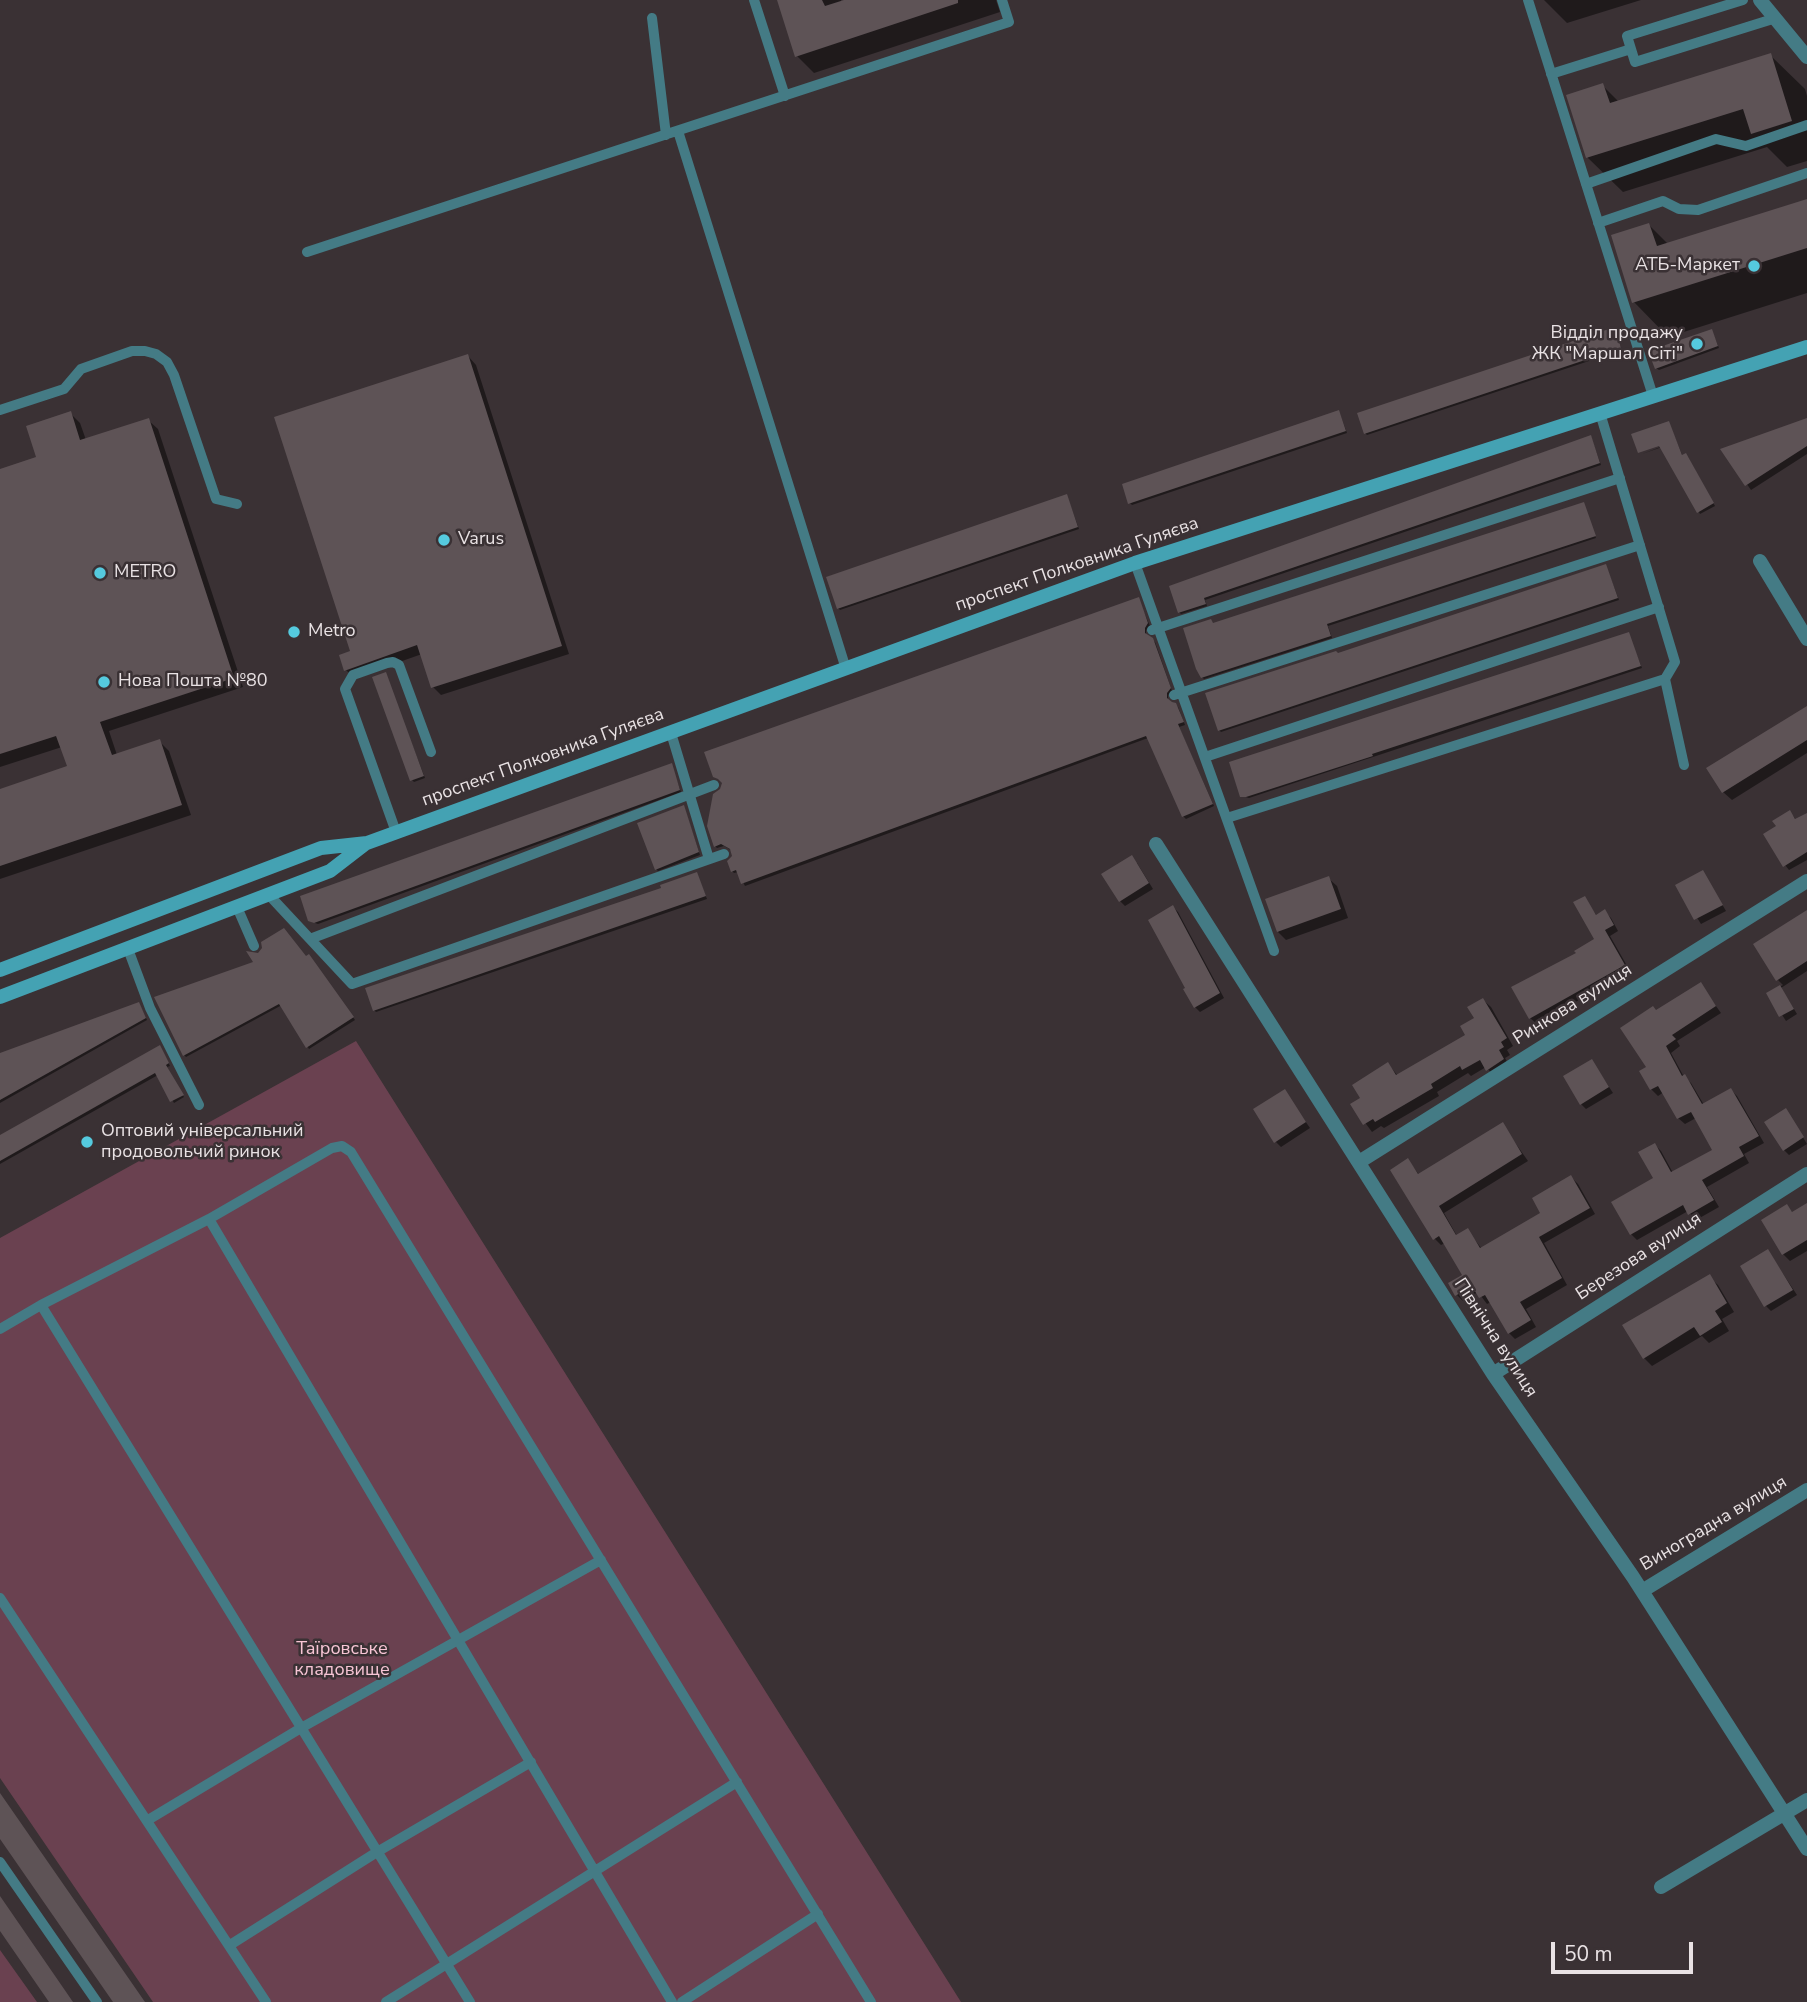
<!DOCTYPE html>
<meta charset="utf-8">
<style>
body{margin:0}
#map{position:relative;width:1807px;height:2002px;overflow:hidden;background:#3a3134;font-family:"Nunito Sans",sans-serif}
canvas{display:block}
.scale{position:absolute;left:1551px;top:1942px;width:142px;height:32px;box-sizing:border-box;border:4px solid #e9e2e4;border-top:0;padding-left:9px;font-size:21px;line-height:24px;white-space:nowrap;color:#e9e2e4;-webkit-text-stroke:5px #3a3134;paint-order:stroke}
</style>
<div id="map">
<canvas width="1807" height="2002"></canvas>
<div class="scale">50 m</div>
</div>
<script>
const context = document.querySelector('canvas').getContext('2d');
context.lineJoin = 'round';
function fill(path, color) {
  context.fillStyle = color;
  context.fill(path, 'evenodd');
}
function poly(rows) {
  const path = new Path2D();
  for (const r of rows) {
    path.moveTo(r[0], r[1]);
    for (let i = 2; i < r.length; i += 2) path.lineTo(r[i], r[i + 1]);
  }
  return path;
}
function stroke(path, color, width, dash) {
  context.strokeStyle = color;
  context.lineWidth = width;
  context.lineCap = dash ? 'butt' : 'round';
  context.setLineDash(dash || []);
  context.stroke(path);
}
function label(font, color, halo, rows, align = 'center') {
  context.font = font + ' "Nunito Sans",sans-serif';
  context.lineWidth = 5;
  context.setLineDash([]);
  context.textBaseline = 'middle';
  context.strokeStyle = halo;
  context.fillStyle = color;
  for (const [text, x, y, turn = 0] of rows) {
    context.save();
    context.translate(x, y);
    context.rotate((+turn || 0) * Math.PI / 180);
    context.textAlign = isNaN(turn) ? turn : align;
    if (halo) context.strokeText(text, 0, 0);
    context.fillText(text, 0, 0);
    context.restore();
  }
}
const green = poly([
 [356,1041,961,2002,153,2002,0,1778,0,1238],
 [0,1950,37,2002,0,2002]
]);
const shadow = poly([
 [778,0,841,0,842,3,850,0,996,0,1000,12,814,73,797,56],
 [1544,0,1641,0,1567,23],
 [1770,55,1805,89,1807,96,1807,161,1787,167,1767,147,1623,192,1588,158,1568,96,1602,85,1619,102],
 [1807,200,1807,293,1668,337,1634,302,1649,225,1668,244],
 [1614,329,1622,350,1367,435,1365,433],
 [1712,331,1719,348,1659,370,1656,368],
 [468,356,476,365,569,654,441,695,433,687,422,654,354,678,346,670,352,653],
 [70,413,80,423,86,440,148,420,158,429,243,687,109,731,117,755,159,741,169,751,191,815,0,879,0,790,69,767,62,747,0,767,0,471,38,458],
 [1340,414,1347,433,1132,505,1130,503],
 [1807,420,1807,454,1751,490,1723,450],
 [1669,423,1683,457,1688,457,1715,506,1700,514,1662,447,1642,454,1668,444],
 [1591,437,1601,465,1205,600,1207,606,1181,614,1179,612,1171,587],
 [1067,496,1079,529,840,610,838,608],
 [1584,504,1596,538,1328,626,1332,638,1204,679,1202,677,1214,624],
 [1606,566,1619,600,1221,732,1219,730,1338,655],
 [1138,599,1150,626,1146,630,1146,636,1155,642,1172,691,1168,695,1168,702,1178,707,1185,725,1179,727,1214,806,1186,819,1183,816,1148,738,745,886,738,872,734,873,732,871,733,851,724,846,717,848,715,846,724,786,722,781,715,776],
 [1628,634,1642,668,1249,798,1242,796],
 [385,674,425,778,414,782,412,780],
 [1807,710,1807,753,1732,800,1723,792],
 [671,765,681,792,318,924,312,922],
 [684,807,700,855,658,871,656,869],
 [1790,812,1797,821,1807,815,1807,860,1789,870,1785,865,1778,827],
 [1137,863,1153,889,1125,906,1120,901],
 [1703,872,1726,911,1701,924,1677,886],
 [697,874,707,899,376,1012,374,1010],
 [1328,878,1337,886,1348,918,1286,940,1278,932],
 [1584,898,1597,916,1605,912,1611,918,1618,931,1610,936,1630,971,1537,1024,1530,1018,1578,953,1596,940],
 [1173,907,1178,912,1224,998,1200,1012,1195,1007],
 [1807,910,1807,971,1781,988,1797,1014,1786,1021,1768,993,1783,985,1778,980],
 [311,958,355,1020,309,1049,282,1005,186,1057,184,1055,256,963],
 [1700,984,1721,1013,1677,1041,1680,1046,1671,1053,1684,1077,1691,1083,1704,1105,1731,1090,1737,1096,1764,1143,1744,1154,1749,1163,1707,1187,1719,1207,1696,1220,1688,1211,1637,1240,1631,1234,1655,1178,1655,1145,1661,1151,1673,1173,1714,1150,1696,1118,1685,1124,1678,1118,1664,1092,1658,1096,1651,1089,1642,1071,1648,1068,1656,1012],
 [1483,1000,1491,1007,1513,1046,1507,1050,1510,1055,1505,1058,1510,1067,1495,1077,1486,1067,1471,1076,1468,1073,1437,1092,1439,1096,1384,1128,1381,1126,1372,1132,1352,1105,1362,1098,1388,1064,1398,1076,1467,1036],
 [139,1004,147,1020,0,1103,0,1055],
 [161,1049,170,1066,167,1067,184,1097,174,1103,158,1075,0,1164,0,1137],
 [1592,1061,1613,1093,1586,1109,1581,1104],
 [1284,1091,1310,1128,1281,1147,1276,1142],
 [1790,1116,1807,1144,1789,1155,1784,1150],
 [1502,1124,1528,1161,1444,1213,1457,1236,1467,1230,1482,1249,1543,1213,1571,1177,1578,1184,1595,1214,1544,1243,1567,1285,1526,1309,1536,1327,1515,1339,1509,1333,1491,1302,1487,1304,1478,1292,1463,1301,1457,1295,1464,1276,1445,1243,1441,1245,1435,1239,1408,1160,1420,1176],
 [1807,1205,1807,1251,1790,1261,1783,1254,1763,1221,1787,1207,1793,1213],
 [1768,1251,1797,1295,1771,1311,1766,1306],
 [1709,1277,1718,1285,1734,1312,1722,1319,1729,1331,1709,1343,1702,1336,1652,1366,1644,1358]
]);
const building = poly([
 [777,0,822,0,825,6,844,0,958,0,958,3,795,57],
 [1771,53,1792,121,1751,134,1743,109,1586,158,1566,95,1603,83,1610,103],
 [1807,199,1807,248,1632,303,1611,235,1649,223,1657,246],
 [1615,327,1621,348,1364,434,1357,413],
 [1712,329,1718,346,1655,369,1648,351],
 [468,354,562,646,431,688,417,645,344,671,339,655,350,651,274,417],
 [1339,410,1346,431,1128,504,1122,484],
 [71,411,80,440,149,418,234,678,100,722,112,755,160,739,182,805,0,866,0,789,67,766,56,736,0,754,0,469,36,457,26,426],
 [1807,418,1807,446,1745,486,1720,449],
 [1669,421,1682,455,1686,453,1714,503,1697,513,1659,446,1638,453,1631,434],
 [1591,435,1600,463,1204,598,1206,604,1178,613,1169,586],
 [1067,494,1078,527,837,609,826,577],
 [1584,502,1596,536,1327,624,1331,636,1201,678,1196,669,1183,628,1211,619,1213,623],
 [1606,564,1618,598,1218,731,1205,693,1336,651,1338,653],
 [1139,597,1148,623,1145,628,1145,633,1153,638,1171,688,1167,693,1167,698,1172,702,1176,703,1184,722,1178,724,1213,804,1182,817,1146,736,741,884,736,870,731,872,727,861,732,856,730,849,721,844,714,847,707,826,713,794,720,789,722,783,718,779,713,777,704,752],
 [1629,632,1641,666,1372,754,1373,756,1246,797,1240,797,1229,762],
 [386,672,424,776,410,781,372,677],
 [1807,706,1807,740,1722,793,1706,768],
 [672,763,680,790,314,923,308,921,300,896],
 [684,805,699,852,655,870,637,823],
 [1790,810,1795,819,1807,813,1807,852,1783,867,1763,834,1776,826,1772,821],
 [1132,855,1149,883,1119,902,1101,874],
 [1703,870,1723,905,1694,920,1675,885],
 [697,872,706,896,373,1011,365,988,661,888,660,885],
 [1329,876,1341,909,1277,932,1265,899],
 [1585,896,1596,915,1605,909,1614,925,1605,930,1625,965,1529,1019,1511,987,1576,953,1574,951,1594,939,1573,902],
 [1173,905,1220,993,1194,1008,1183,989,1185,988,1148,920],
 [1807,910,1807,961,1776,981,1753,944],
 [284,928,306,956,309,954,354,1017,306,1048,279,1004,183,1056,154,997,253,962,246,951,258,953,262,948,261,942],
 [1701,982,1716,1006,1672,1035,1676,1039,1666,1046,1682,1076,1685,1074,1702,1104,1731,1088,1759,1136,1739,1147,1744,1156,1702,1180,1714,1200,1688,1215,1683,1205,1630,1235,1611,1202,1653,1178,1638,1152,1655,1143,1671,1172,1712,1150,1691,1112,1677,1119,1658,1086,1650,1090,1639,1071,1646,1067,1620,1028,1653,1006,1656,1010],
 [1780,985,1794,1009,1779,1017,1766,993],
 [1483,998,1507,1038,1501,1042,1504,1047,1499,1050,1504,1059,1486,1071,1480,1060,1462,1070,1460,1066,1431,1084,1433,1088,1375,1122,1373,1119,1363,1125,1350,1104,1360,1098,1352,1085,1388,1062,1396,1075,1465,1035,1460,1026,1474,1018,1467,1007],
 [139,1002,146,1018,0,1100,0,1053],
 [160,1045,169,1063,166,1065,184,1095,170,1102,155,1073,0,1161,0,1135],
 [1592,1059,1609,1087,1580,1105,1563,1076],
 [1285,1089,1306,1122,1274,1143,1253,1109],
 [1786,1108,1804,1137,1783,1151,1764,1122],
 [1503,1122,1522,1154,1439,1206,1456,1235,1468,1228,1480,1248,1540,1213,1532,1198,1571,1175,1590,1208,1539,1237,1562,1278,1520,1302,1531,1320,1508,1334,1485,1295,1479,1298,1472,1286,1455,1296,1448,1283,1462,1275,1439,1236,1433,1240,1390,1170,1408,1158,1418,1174],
 [1807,1203,1807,1240,1782,1255,1761,1220,1787,1204,1792,1212],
 [1768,1249,1793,1290,1764,1307,1740,1266],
 [1710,1274,1727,1303,1715,1311,1722,1322,1700,1336,1694,1327,1643,1359,1622,1325],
 [0,1793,145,2002,113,2002,0,1839],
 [0,1896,73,2002,49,2002,0,1931]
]);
const lane = poly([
 [754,0,785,96],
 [1528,0,1653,396],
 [1743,0,1627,36,1635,62,1776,18],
 [652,18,666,135],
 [1551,74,1631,49],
 [678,131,846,669],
 [1586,184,1716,139,1746,146,1807,125],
 [1598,223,1663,201,1679,209,1698,210,1807,173],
 [307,252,1009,22,1002,0],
 [0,410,64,389,81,369,132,351,145,351,156,354,167,362,174,375,216,499,237,504],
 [1600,413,1675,662,1665,679,1684,765],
 [1135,563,1274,951],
 [1152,630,1620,478],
 [1174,695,1640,545],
 [671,733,709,859],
 [1205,757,1659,607],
 [1227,818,1665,679],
 [396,832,345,689,353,675,387,663,393,662,399,665,431,752],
 [269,895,310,939,714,785],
 [237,907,254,946],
 [310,939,352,984,724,854],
 [128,949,150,1008,199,1105],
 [209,1219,672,2002],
 [41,1305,470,2002],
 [0,1329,41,1305,209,1219,332,1148,342,1146,351,1152,871,2002],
 [0,1598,266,2002],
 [148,1820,301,1728,601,1560],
 [0,1862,97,2002],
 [230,1945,377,1852,531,1762],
 [386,2002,737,1782],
 [682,2002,818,1914]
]);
const street = poly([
 [1760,0,1807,57],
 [1760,561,1807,639],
 [1156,844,1493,1374,1633,1577,1807,1849],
 [1359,1162,1807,881],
 [1493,1374,1807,1174],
 [1642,1591,1807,1490],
 [1661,1887,1807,1800]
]);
const secondary = poly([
 [0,970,321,848,367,843,1135,563,1807,347],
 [0,997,330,871,365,844]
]);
const markers = [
 [1754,266,7,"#55cade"],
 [1697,344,7,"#55cade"],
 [444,540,7,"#55cade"],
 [100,573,7,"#55cade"],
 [294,632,7,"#55cade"],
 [104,682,7,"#55cade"],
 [87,1142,7,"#55cade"]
];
const poiNames = [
 ["АТБ-Маркет",1740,266,"right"],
 ["Відділ продажу",1683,334,"right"],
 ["ЖК \"Маршал Сіті\"",1683,355,"right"],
 ["Varus",458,540],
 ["METRO",114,573],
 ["Metro",308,632],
 ["Нова Пошта №80",118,682],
 ["Оптовий універсальний",101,1132],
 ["продовольчий ринок",101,1153]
];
const streetNames = [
 ["проспект Полковника Гуляєва",1077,565,-19],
 ["проспект Полковника Гуляєва",543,758,-20],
 ["Ринкова вулиця",1573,1005,-32],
 ["Березова вулиця",1639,1257,-33],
 ["Північна вулиця",1495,1338,57],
 ["Виноградна вулиця",1714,1524,-31]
];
const parkNames = [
 ["Таїровське",342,1650],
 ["кладовище",342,1671]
];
fill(green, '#6a4150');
fill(shadow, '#0007');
fill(building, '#5e5356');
stroke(lane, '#447b85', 10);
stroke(street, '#447b85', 14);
stroke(secondary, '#44a2b3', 14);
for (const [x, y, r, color] of markers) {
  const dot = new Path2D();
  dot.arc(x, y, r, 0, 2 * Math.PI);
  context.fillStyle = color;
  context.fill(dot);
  stroke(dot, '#3a3134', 2.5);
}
label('18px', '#e9e2e4', '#3a3134', poiNames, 'left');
label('18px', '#e9e2e4', '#3a3134', streetNames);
label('18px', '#f8c5d5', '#3a3134', parkNames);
</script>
